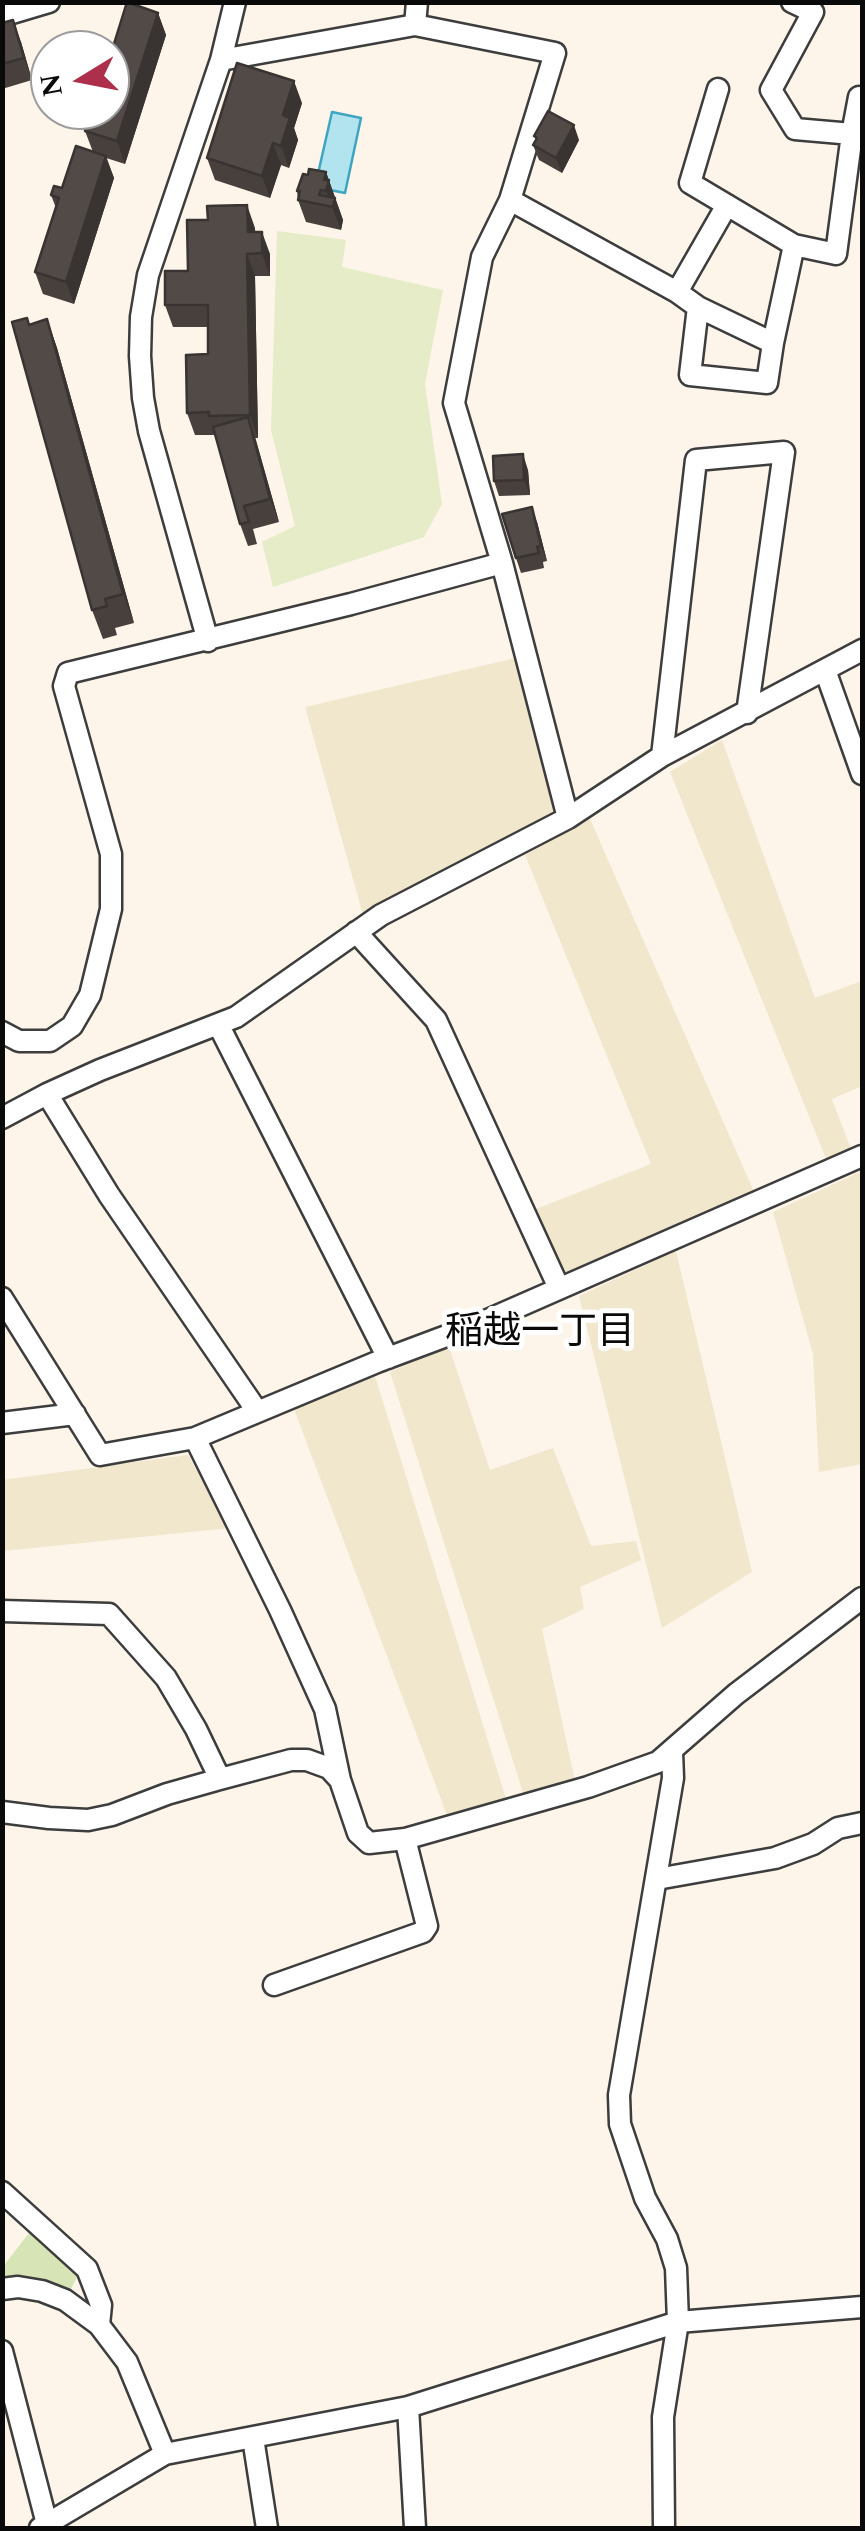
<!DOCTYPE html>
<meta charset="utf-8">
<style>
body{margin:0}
#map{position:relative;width:865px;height:2531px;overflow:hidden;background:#fdf5e9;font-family:Spectral,serif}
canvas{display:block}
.frame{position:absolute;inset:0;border:5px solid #0a0a0a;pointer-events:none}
.north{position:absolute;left:30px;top:30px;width:100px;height:100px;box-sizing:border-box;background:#fff;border:2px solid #9d9d9d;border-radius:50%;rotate:260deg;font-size:28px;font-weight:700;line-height:40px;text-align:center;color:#0a0a0a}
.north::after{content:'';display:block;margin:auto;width:35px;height:45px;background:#ad2f4c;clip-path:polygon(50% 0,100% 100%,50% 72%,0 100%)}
</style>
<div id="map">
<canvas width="865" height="2531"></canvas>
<div class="frame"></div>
<div class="north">N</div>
</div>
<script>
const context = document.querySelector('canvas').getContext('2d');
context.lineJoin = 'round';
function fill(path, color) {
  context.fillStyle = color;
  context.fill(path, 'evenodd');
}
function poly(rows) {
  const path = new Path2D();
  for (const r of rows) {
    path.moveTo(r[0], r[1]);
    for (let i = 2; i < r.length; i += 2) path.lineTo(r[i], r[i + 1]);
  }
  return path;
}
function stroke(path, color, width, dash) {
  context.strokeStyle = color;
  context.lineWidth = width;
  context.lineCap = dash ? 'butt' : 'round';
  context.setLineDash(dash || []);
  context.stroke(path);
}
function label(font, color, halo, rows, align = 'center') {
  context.font = font + ' Spectral,"Noto Sans JP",serif';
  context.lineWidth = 10;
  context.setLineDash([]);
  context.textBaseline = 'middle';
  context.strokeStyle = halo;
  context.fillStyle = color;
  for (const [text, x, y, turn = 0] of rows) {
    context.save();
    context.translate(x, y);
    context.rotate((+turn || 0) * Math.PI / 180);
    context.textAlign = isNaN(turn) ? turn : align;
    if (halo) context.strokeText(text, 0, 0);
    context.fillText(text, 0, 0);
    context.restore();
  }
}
const farmland = poly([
 [520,657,560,814,363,915,305,707],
 [722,740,815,998,862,981,862,1086,832,1099,852,1152,827,1161,670,772],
 [590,819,755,1194,565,1275,536,1209,651,1164,525,855],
 [862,1171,862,1464,819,1472,813,1354,773,1212],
 [676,1251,752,1572,662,1628,579,1296],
 [449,1347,490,1470,553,1448,591,1546,636,1541,641,1560,580,1587,584,1609,542,1629,575,1781,524,1796,390,1372],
 [375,1376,507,1802,448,1818,294,1409],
 [188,1455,230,1528,3,1551,2,1480]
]);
const green = poly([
 [29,2233,81,2269,70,2291,47,2283,3,2281,2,2268]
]);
const pitch = poly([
 [277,231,346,240,342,267,443,290,425,384,442,504,424,537,273,587,262,542,295,526,271,430]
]);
const water = poly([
 [332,112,361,118,345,193,315,187,332,112]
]);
const minor = poly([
 [792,2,813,12,771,90,795,129,852,134],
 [2,16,49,2],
 [415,25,417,2],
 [221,60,415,25,555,53,510,200,482,257,454,403,502,563,568,818],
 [718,89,690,183,794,245,836,254,852,134,859,97],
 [510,200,677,292,698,307,773,343],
 [677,292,727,205],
 [698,307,690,375,767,383,773,343,794,245],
 [208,641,149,431,143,398,140,356,141,317,148,275,221,60,235,2],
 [825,670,862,774],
 [662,756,696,460,784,452,747,713],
 [356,932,436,1020,559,1288],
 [219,1026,388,1358],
 [2,1032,19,1041,50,1041,72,1026,90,995,111,909,111,854,64,686,68,673,351,604,502,563],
 [47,1094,100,1070,236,1017,381,915,568,818,662,756,862,650],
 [2,1118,47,1094,109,1195,257,1411],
 [2,1298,100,1455,195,1438],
 [2,1423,75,1414],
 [2,1611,109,1614,166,1678,196,1729,220,1779],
 [340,1780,325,1709,280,1610,195,1438,377,1362,481,1323,862,1156],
 [2,1812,49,1818,88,1820,112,1815,167,1794,220,1779,291,1760,307,1760,329,1768,340,1780,358,1833,369,1843,405,1839,588,1787,658,1762,736,1694,862,1598],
 [657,1879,775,1858,813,1844,838,1828,862,1823],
 [274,1985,423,1932,427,1926,405,1839],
 [2,2192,87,2269,101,2305,99,2325],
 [2,2289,18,2287,42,2291,65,2300,99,2325,127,2362,165,2454],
 [2,2351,47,2524],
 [408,2407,415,2528],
 [253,2438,267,2528],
 [40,2528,165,2454,408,2407,678,2322,862,2307],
 [664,2528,663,2417,678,2322,676,2268,667,2239,645,2198,620,2124,619,2095,673,1778,672,1752]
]);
const wall = poly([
 [158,13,166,35,125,164,106,158,114,178,74,304,43,294,35,272,56,208,51,195,62,188,93,152,85,131,113,47],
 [2,23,21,42,32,80,2,89],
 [302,103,294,128,298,140,289,168,281,165,270,198,215,180,207,158],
 [534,136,579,140,562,173,539,160,533,145,536,140],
 [326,172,343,220,341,230,306,222,298,200,297,191,308,175],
 [255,228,255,232,270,254,270,276,255,276,258,438,255,438,279,522,253,529,257,544,248,546,240,524,215,435,195,435,187,413,208,354,208,327,173,327,165,305,188,271],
 [47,319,57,348,134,623,115,628,117,635,103,639,92,610,29,324],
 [528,470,530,495,499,496,494,481],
 [537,522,547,561,543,562,544,568,521,573,516,558]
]);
const shadedWall = poly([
 [158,13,166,35,125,164,117,141],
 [13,20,21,42,32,80,24,58],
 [294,81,302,103,294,128,298,140,289,168,281,146,283,115],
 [574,125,579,140,562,173,556,158],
 [273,143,281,165,270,198,262,176],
 [106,156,114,178,74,304,66,282],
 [326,172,343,220,341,230,326,191,324,180],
 [247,205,255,228,256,254,248,232],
 [262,232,270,254,270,276,262,253],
 [247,254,255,276,258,438,250,415],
 [47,319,57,348,134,623,123,594],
 [248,417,256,440,279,522,270,499],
 [523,454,528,470,530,495,524,480],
 [532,507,537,522,547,561,541,546]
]);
const building = poly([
 [127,2,158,13,117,141,85,131,92,110,110,110,110,50,103,50,104,45,113,47,127,2],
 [13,20,24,58,2,64,2,23,13,20],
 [237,63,294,81,283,115,290,118,281,146,273,143,262,176,207,158,237,63],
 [548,111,574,125,556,158,533,145,537,138,534,136,548,111],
 [76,146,106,156,66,282,35,272,59,198,51,195,54,186,62,188,76,146],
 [309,169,326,172,324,180,329,180,326,191,321,190,319,195,335,198,333,207,298,200,300,191,297,191,303,174,308,175,309,169],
 [247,205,248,232,262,232,262,253,247,254,250,415,209,416,209,412,187,413,186,355,208,354,208,305,165,305,165,271,188,271,187,220,208,220,207,206,247,205],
 [27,318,29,325,47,319,123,594,105,599,107,606,92,610,12,322,27,318],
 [248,417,270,499,244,506,249,522,240,524,213,427,248,417],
 [523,454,524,480,494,481,493,456,523,454],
 [532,507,541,546,537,547,539,553,516,558,502,514,532,507]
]);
const neighbourhoodNames = [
 ["稲越一丁目",540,1336]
];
fill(farmland, '#f0e7cc');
fill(green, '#d6e4b6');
fill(pitch, '#e6ecc7');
fill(water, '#b2e4f0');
stroke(water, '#3fa5c1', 2.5);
stroke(minor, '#3d3d3d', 25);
stroke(minor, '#fff', 20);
fill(wall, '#47403d');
fill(shadedWall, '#393432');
fill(building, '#524a47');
stroke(building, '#393432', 2.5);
label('38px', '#0a0a0a', '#fff', neighbourhoodNames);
</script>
